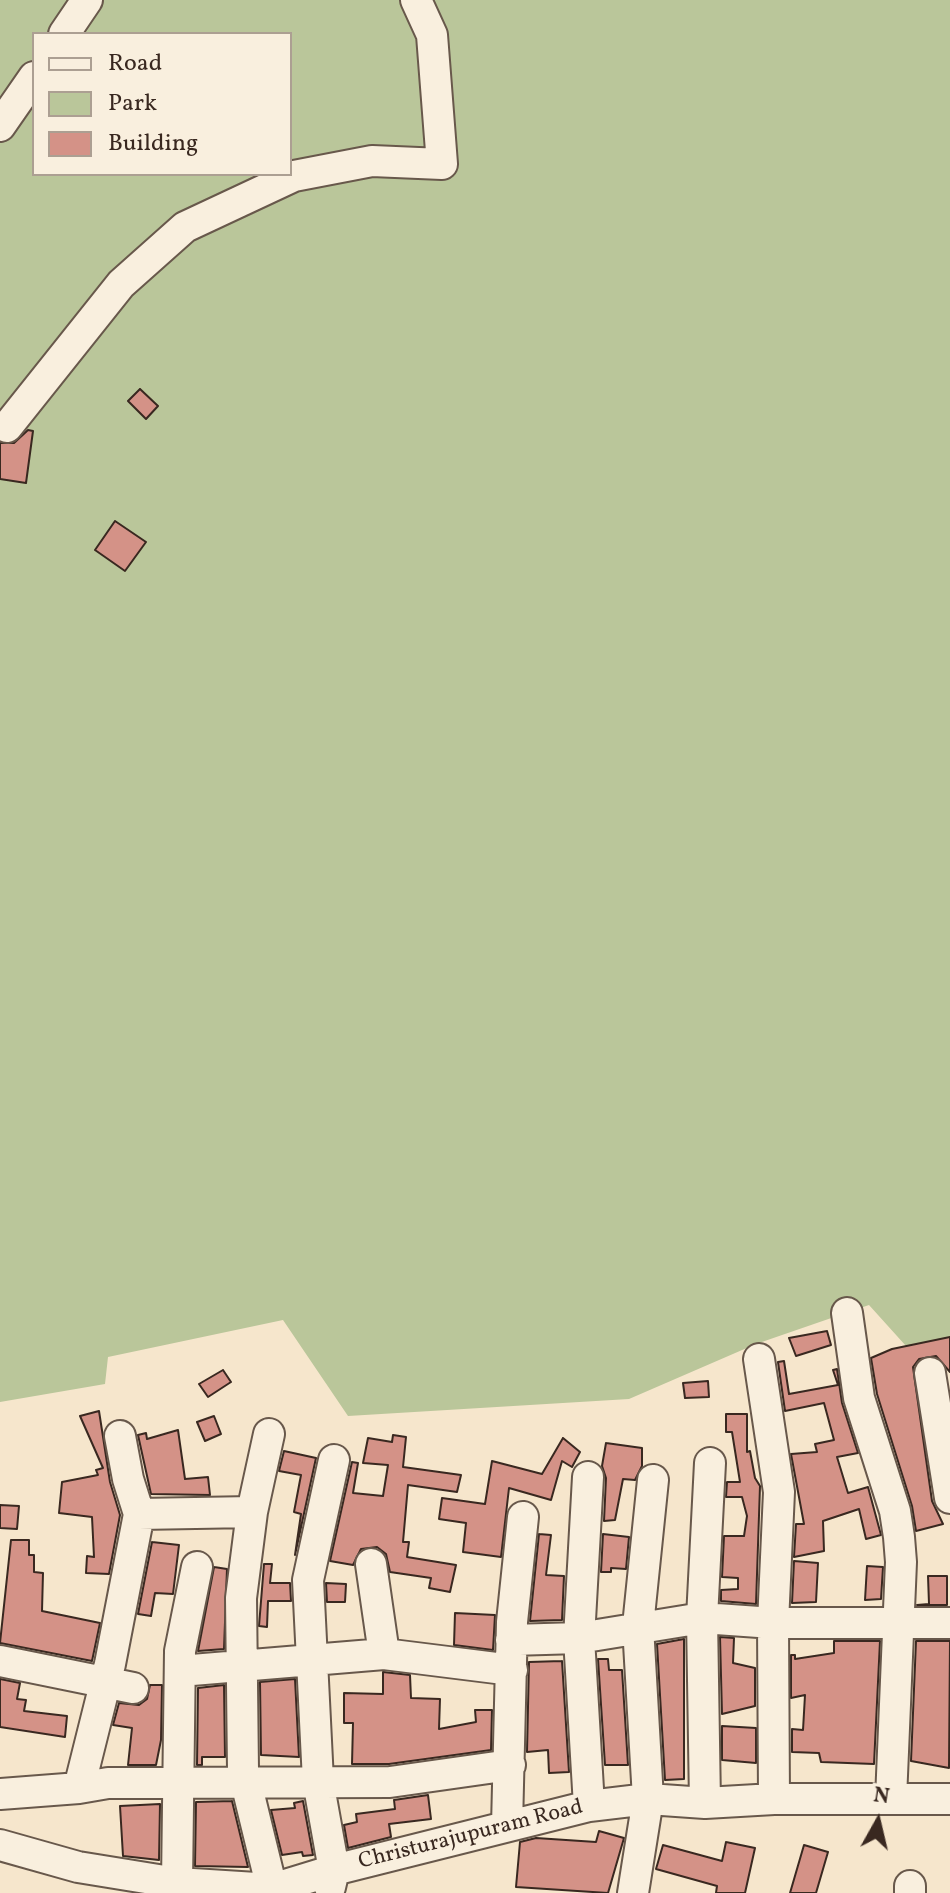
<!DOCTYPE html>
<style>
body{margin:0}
#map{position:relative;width:950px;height:1893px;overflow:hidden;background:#f6e6cc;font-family:Vollkorn,serif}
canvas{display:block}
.legend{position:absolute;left:32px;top:32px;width:260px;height:144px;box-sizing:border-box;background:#f9efde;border:2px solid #ac9f92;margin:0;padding:10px 14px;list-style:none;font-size:24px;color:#392820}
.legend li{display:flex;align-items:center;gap:16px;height:40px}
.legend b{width:40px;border:2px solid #ac9f92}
.north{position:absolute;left:838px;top:1781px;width:80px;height:80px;-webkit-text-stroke:6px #f9efde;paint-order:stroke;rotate:8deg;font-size:22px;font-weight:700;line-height:32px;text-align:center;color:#392820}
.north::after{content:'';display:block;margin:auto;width:28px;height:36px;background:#392820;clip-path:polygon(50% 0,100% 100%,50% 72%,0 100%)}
</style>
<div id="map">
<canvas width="950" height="1893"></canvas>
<ul class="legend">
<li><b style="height:10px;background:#f9efde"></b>Road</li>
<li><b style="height:22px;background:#bac69a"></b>Park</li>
<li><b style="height:22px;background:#d49287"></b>Building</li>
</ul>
<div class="north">N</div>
</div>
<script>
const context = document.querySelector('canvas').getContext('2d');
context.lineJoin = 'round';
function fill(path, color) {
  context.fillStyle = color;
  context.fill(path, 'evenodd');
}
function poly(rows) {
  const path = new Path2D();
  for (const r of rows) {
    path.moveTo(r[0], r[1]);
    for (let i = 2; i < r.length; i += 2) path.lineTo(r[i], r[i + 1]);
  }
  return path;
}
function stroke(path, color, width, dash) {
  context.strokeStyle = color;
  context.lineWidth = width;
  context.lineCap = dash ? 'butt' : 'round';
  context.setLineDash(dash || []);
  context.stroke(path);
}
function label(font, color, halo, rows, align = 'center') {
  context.font = font + ' Vollkorn,serif';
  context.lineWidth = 6;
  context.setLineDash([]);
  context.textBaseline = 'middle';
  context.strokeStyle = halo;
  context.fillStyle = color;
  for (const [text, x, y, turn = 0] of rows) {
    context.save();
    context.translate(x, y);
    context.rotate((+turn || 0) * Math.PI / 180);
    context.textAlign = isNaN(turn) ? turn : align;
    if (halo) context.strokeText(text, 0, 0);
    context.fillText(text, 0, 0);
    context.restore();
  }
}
const green = poly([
 [0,0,950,0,950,1344,906,1346,869,1305,756,1344,629,1399,348,1416,283,1320,108,1357,105,1384,0,1402],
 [34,34,290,34,290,174,34,174]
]);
const building = poly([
 [140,389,158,406,146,419,128,401,140,389],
 [28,430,33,431,26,483,0,479,0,443,14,443,28,430],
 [115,521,146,542,125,571,95,550,115,521],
 [827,1331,831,1345,796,1356,789,1338,827,1331],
 [950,1337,950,1372,936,1356,919,1359,913,1367,932,1501,943,1524,916,1531,912,1506,877,1394,871,1358,892,1349,950,1337],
 [784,1361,789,1394,838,1385,833,1370,837,1369,842,1403,858,1453,837,1457,848,1493,868,1487,881,1535,866,1539,859,1509,823,1521,824,1551,794,1557,796,1524,804,1524,791,1454,817,1452,815,1444,834,1440,824,1403,785,1411,778,1362,784,1361],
 [223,1370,231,1382,208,1397,199,1384,223,1370],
 [708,1381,709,1397,685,1398,683,1383,708,1381],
 [99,1411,110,1482,120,1515,109,1574,86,1573,87,1556,94,1557,92,1517,59,1513,62,1482,98,1475,96,1470,103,1468,80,1416,99,1411],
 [726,1414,747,1414,747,1452,750,1451,755,1478,760,1486,756,1604,721,1601,721,1590,738,1589,738,1578,722,1577,724,1536,744,1536,747,1516,742,1497,726,1497,727,1482,740,1482,732,1432,726,1432,726,1414],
 [214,1416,221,1434,205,1441,197,1422,214,1416],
 [178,1430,185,1479,208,1477,210,1495,151,1494,138,1435,146,1433,147,1439,178,1430],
 [393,1435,406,1437,403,1467,461,1475,457,1492,408,1485,403,1542,409,1542,407,1557,456,1565,450,1592,429,1588,431,1578,390,1572,386,1554,377,1547,361,1549,353,1565,330,1561,352,1462,358,1463,353,1493,383,1496,388,1465,363,1463,368,1438,392,1442,393,1435],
 [563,1438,580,1452,572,1467,562,1461,551,1500,509,1488,501,1557,463,1552,466,1523,439,1519,442,1498,485,1504,492,1461,542,1474,563,1438],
 [606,1443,642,1448,642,1466,635,1480,623,1479,615,1520,604,1521,606,1478,602,1466,606,1443],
 [284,1451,316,1458,295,1555,301,1514,294,1512,301,1475,279,1471,284,1451],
 [0,1505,19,1506,17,1529,0,1528,0,1505],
 [539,1534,551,1535,546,1575,564,1576,562,1620,530,1621,539,1534],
 [603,1534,629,1537,626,1569,611,1568,611,1572,601,1572,603,1534],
 [11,1540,29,1540,29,1555,34,1555,34,1572,43,1573,42,1611,100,1623,92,1661,0,1643,11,1540],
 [152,1542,179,1545,173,1594,155,1593,151,1616,138,1614,152,1542],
 [794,1561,818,1563,816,1602,792,1603,794,1561],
 [264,1564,272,1564,270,1583,290,1583,291,1601,268,1601,267,1627,259,1626,264,1564],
 [867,1566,883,1567,881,1599,865,1600,867,1566],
 [214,1567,227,1569,224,1649,198,1651,214,1567],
 [928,1576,947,1576,947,1605,917,1605,929,1604,928,1576],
 [326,1583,346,1584,345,1602,327,1602,326,1583],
 [455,1613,495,1615,493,1650,454,1645,455,1613],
 [720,1637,734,1638,733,1663,755,1668,755,1706,722,1714,720,1637],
 [684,1639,684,1779,665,1780,657,1644,684,1639],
 [834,1641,880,1641,874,1764,821,1762,819,1753,792,1752,792,1729,803,1730,805,1695,791,1698,791,1655,795,1655,795,1659,834,1653,834,1641],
 [916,1641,950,1641,949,1768,911,1761,916,1641],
 [598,1659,608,1659,609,1670,622,1670,628,1765,605,1765,598,1659],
 [562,1661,569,1772,549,1773,548,1750,527,1752,529,1662,562,1661],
 [383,1672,410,1675,411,1698,440,1699,439,1729,476,1722,475,1710,492,1710,491,1750,389,1764,352,1764,353,1723,344,1723,344,1693,383,1694,383,1672],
 [0,1679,20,1683,17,1699,26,1700,24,1711,67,1716,65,1737,0,1727,0,1679],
 [295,1679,299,1757,261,1755,260,1682,295,1679],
 [150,1685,162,1685,161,1740,156,1765,128,1765,132,1728,113,1725,119,1703,139,1705,147,1699,150,1685],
 [224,1685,225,1757,202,1757,202,1765,197,1765,198,1688,224,1685],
 [722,1726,756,1728,756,1763,722,1760,722,1726],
 [428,1795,431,1819,389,1824,391,1837,348,1848,344,1825,357,1822,356,1814,395,1809,394,1800,428,1795],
 [232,1801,248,1867,195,1866,196,1802,232,1801],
 [303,1801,313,1855,303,1856,302,1852,282,1855,271,1810,295,1808,294,1803,303,1801],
 [160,1804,159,1860,123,1856,120,1806,160,1804],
 [599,1831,624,1838,608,1893,516,1887,520,1842,536,1838,596,1842,599,1831],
 [726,1842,755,1848,745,1893,716,1893,717,1886,656,1869,663,1845,722,1861,726,1842],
 [804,1845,828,1852,816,1893,790,1893,804,1845]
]);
const minor = poly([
 [64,34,87,0],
 [0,126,34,77],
 [7,427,121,284,185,227,294,176,372,161,442,164,432,35,416,0],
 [847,1313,859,1398,895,1511,899,1537,901,1562,891,1799],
 [759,1359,779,1492,773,1623,774,1799],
 [930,1373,950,1498],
 [269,1434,252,1512,241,1598,243,1770,272,1889],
 [588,1477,579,1638,589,1806],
 [139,1514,252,1512],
 [371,1564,384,1654],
 [511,1640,579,1638,702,1618,773,1623,950,1623],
 [0,1661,133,1688],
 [180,1671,384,1654,512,1670],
 [79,1788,108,1783,390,1782,510,1765],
 [0,1794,79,1788,110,1664,139,1514,128,1479,120,1436],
 [705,1803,702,1618,710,1463],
 [507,1826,512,1622,523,1517],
 [0,1845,78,1867,177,1883,272,1889,334,1870,589,1806,648,1799,705,1803,774,1799,950,1799],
 [177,1883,180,1651,197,1567],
 [330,1887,334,1870,318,1781,308,1580,334,1460],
 [633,1893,648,1799,638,1626,653,1480],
 [910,1893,910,1886]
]);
const streetNames = [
 ["Christurajupuram Road",471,1836,-14]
];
fill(green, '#bac69a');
fill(building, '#d49287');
stroke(building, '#392820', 2);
stroke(minor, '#68584b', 34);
stroke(minor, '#f9efde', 30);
label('22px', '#392820', '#f9efde', streetNames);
</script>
